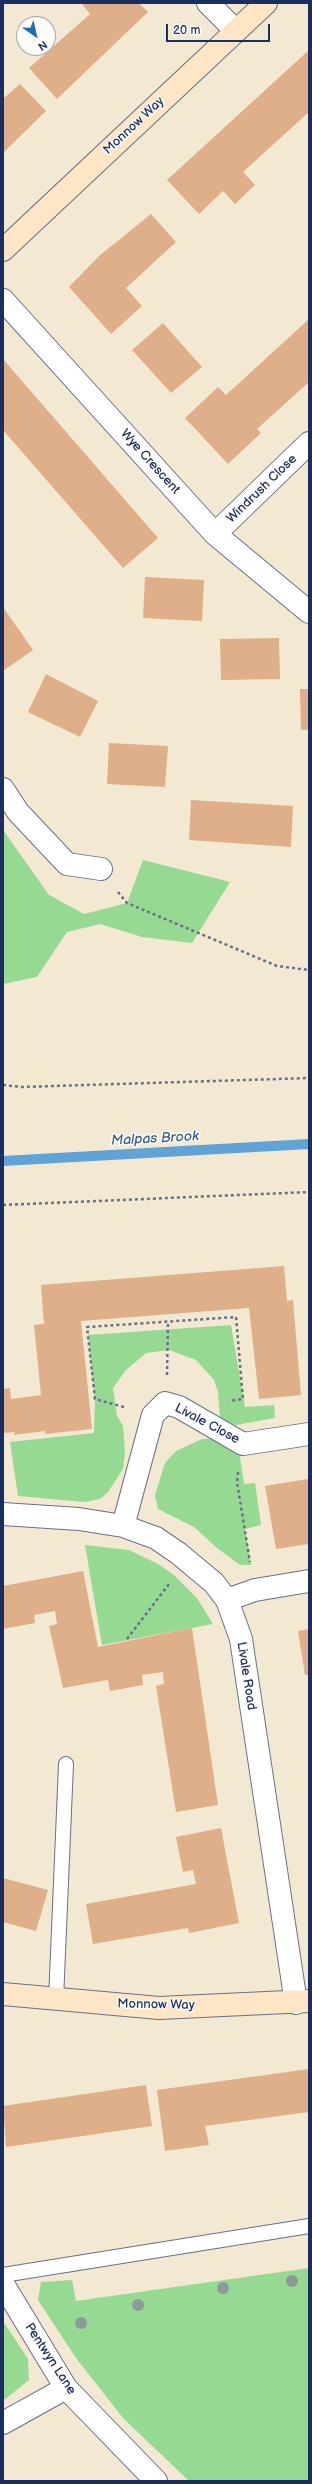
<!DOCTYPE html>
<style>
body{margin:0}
#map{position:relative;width:312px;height:2484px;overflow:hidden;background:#f3e9d2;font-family:"Balsamiq Sans",sans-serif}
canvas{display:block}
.frame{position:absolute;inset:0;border:4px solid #1b2f5e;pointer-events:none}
.north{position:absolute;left:16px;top:16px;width:40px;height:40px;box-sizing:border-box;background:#fdfcf7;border:1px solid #a3aaba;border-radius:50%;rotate:146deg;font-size:11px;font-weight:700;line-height:16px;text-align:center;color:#1b2f5e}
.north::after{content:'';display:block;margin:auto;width:14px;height:18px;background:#1f6fb2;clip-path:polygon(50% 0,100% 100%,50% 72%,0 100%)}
.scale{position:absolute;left:166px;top:24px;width:104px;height:18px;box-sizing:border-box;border:2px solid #1b2f5e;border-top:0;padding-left:5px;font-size:12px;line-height:14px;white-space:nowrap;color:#1b2f5e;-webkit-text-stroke:3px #fdfcf7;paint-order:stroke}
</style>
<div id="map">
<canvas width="312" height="2484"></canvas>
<div class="frame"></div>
<div class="north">N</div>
<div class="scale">20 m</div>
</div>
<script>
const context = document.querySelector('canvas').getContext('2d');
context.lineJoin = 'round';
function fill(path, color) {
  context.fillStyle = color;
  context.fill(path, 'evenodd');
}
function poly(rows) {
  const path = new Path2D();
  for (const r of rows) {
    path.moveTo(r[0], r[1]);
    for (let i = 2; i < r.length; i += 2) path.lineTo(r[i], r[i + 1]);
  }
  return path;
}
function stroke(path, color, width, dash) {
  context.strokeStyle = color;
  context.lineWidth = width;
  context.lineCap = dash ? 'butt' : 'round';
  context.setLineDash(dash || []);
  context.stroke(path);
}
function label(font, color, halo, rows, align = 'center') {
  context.font = font + ' "Balsamiq Sans",sans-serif';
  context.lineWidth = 3;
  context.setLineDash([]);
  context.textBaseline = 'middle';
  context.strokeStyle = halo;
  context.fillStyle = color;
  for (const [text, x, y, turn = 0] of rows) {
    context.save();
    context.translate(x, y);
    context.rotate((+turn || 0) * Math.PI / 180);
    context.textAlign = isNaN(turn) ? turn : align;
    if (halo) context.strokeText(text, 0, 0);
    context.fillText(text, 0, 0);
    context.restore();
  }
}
const green = poly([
 [3,830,49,895,84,914,127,903,143,860,230,882,192,943,142,937,100,924,67,932,37,977,3,984],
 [231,1325,245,1407,274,1405,275,1418,236,1425,220,1418,218,1392,214,1380,196,1360,169,1350,146,1353,126,1370,113,1388,117,1416,123,1426,125,1452,123,1469,108,1492,100,1499,84,1502,18,1496,10,1442,94,1433,95,1399,88,1335],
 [202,1439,216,1439,234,1450,240,1457,244,1484,255,1483,261,1525,245,1529,251,1565,240,1565,217,1548,194,1527,158,1509,155,1495,165,1463,176,1451],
 [85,1545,129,1550,160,1565,175,1576,197,1598,213,1624,102,1645],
 [309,2268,309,2481,189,2481,123,2418,76,2358,38,2300,41,2282,72,2280,76,2301],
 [3,2321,28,2359,29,2380,3,2401]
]);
const stream = poly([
 [3,1161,309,1144]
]);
const building = poly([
 [81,3,139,3,148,12,57,99,29,68,90,14],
 [309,50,309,112,243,172,255,185,235,204,223,191,199,214,167,180],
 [20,84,46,111,3,153,3,99],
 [151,214,176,242,126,288,142,306,111,334,69,287,99,256],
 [309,319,309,382,257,429,261,433,228,464,185,418,218,387,226,395],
 [163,323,202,367,171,393,132,350],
 [3,359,158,538,123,568,3,430],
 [145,577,204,580,202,621,143,618],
 [3,607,33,650,3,671],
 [279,638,280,679,221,680,220,639],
 [46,674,98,701,80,737,28,712],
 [300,689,309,689,309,730,301,730],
 [109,743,168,746,165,787,107,784],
 [191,800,293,806,291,847,189,840],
 [284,1266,287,1301,293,1300,301,1395,259,1399,249,1308,81,1321,92,1429,45,1434,45,1431,14,1435,15,1432,3,1433,3,1389,10,1388,11,1399,41,1395,34,1325,44,1324,41,1285],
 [308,1479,309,1544,276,1549,265,1486],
 [83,1571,98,1647,192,1628,218,1805,176,1812,156,1686,164,1684,163,1672,142,1675,143,1685,110,1691,108,1680,63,1688,49,1626,57,1624,55,1611,34,1615,35,1623,3,1629,3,1586],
 [309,1629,309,1675,305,1675,298,1631],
 [221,1828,239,1923,189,1933,188,1928,93,1944,86,1904,196,1884,193,1870,183,1872,176,1837],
 [3,1878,48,1890,36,1931,3,1922],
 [309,2069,309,2112,205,2126,209,2145,165,2151,157,2090],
 [146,2085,152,2126,6,2147,3,2106]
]);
const path = poly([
 [118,892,127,903,277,966,309,970],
 [3,1085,22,1087,309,1078],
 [3,1205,309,1192],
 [167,1375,168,1321],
 [124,1407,95,1399,87,1327,236,1317,243,1399,229,1401],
 [238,1472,237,1482,250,1562],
 [127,1639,169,1584]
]);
const lane = poly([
 [56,2000,66,1764],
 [3,2275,309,2226]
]);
const street = poly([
 [208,3,235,30],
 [3,300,215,534,309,612],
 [215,534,309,443],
 [3,789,18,812,67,864,101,869],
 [3,1514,79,1519,123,1526,156,1538,178,1553,214,1583,227,1600,241,1639,296,2003],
 [123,1526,153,1415,165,1403,179,1407,243,1444,309,1434],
 [227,1600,255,1590,309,1581],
 [3,2284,66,2388,156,2481],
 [3,2423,66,2388]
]);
const secondary = poly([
 [3,250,266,3],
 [3,1994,159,2008,309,2001]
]);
const trees = [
 [292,2281],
 [223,2288],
 [138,2305],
 [81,2323]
];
const streetNames = [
 ["Monnow Way",134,126,-43],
 ["Wye Crescent",150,462,48],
 ["Windrush Close",262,489,-44],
 ["Livale Close",207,1424,28],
 ["Livale Road",246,1676,81],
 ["Monnow Way",156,2005,1],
 ["Pentwyn Lane",50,2359,57]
];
const waterNames = [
 ["Malpas Brook",155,1139,-3]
];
fill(green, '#96d992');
stroke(stream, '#60a3d4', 10);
fill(building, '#deaf89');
stroke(lane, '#677087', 16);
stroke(street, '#677087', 24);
stroke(secondary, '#677087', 24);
stroke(path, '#677087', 2.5, [3, 3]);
stroke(lane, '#fff', 14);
stroke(street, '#fff', 22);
stroke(secondary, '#fde5c5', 22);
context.fillStyle = '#8d9a99';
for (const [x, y] of trees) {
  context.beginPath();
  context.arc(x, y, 6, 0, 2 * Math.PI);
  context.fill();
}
label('13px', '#1b2f5e', '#fdfcf7', streetNames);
label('italic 14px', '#375d8d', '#fdfcf7', waterNames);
</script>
